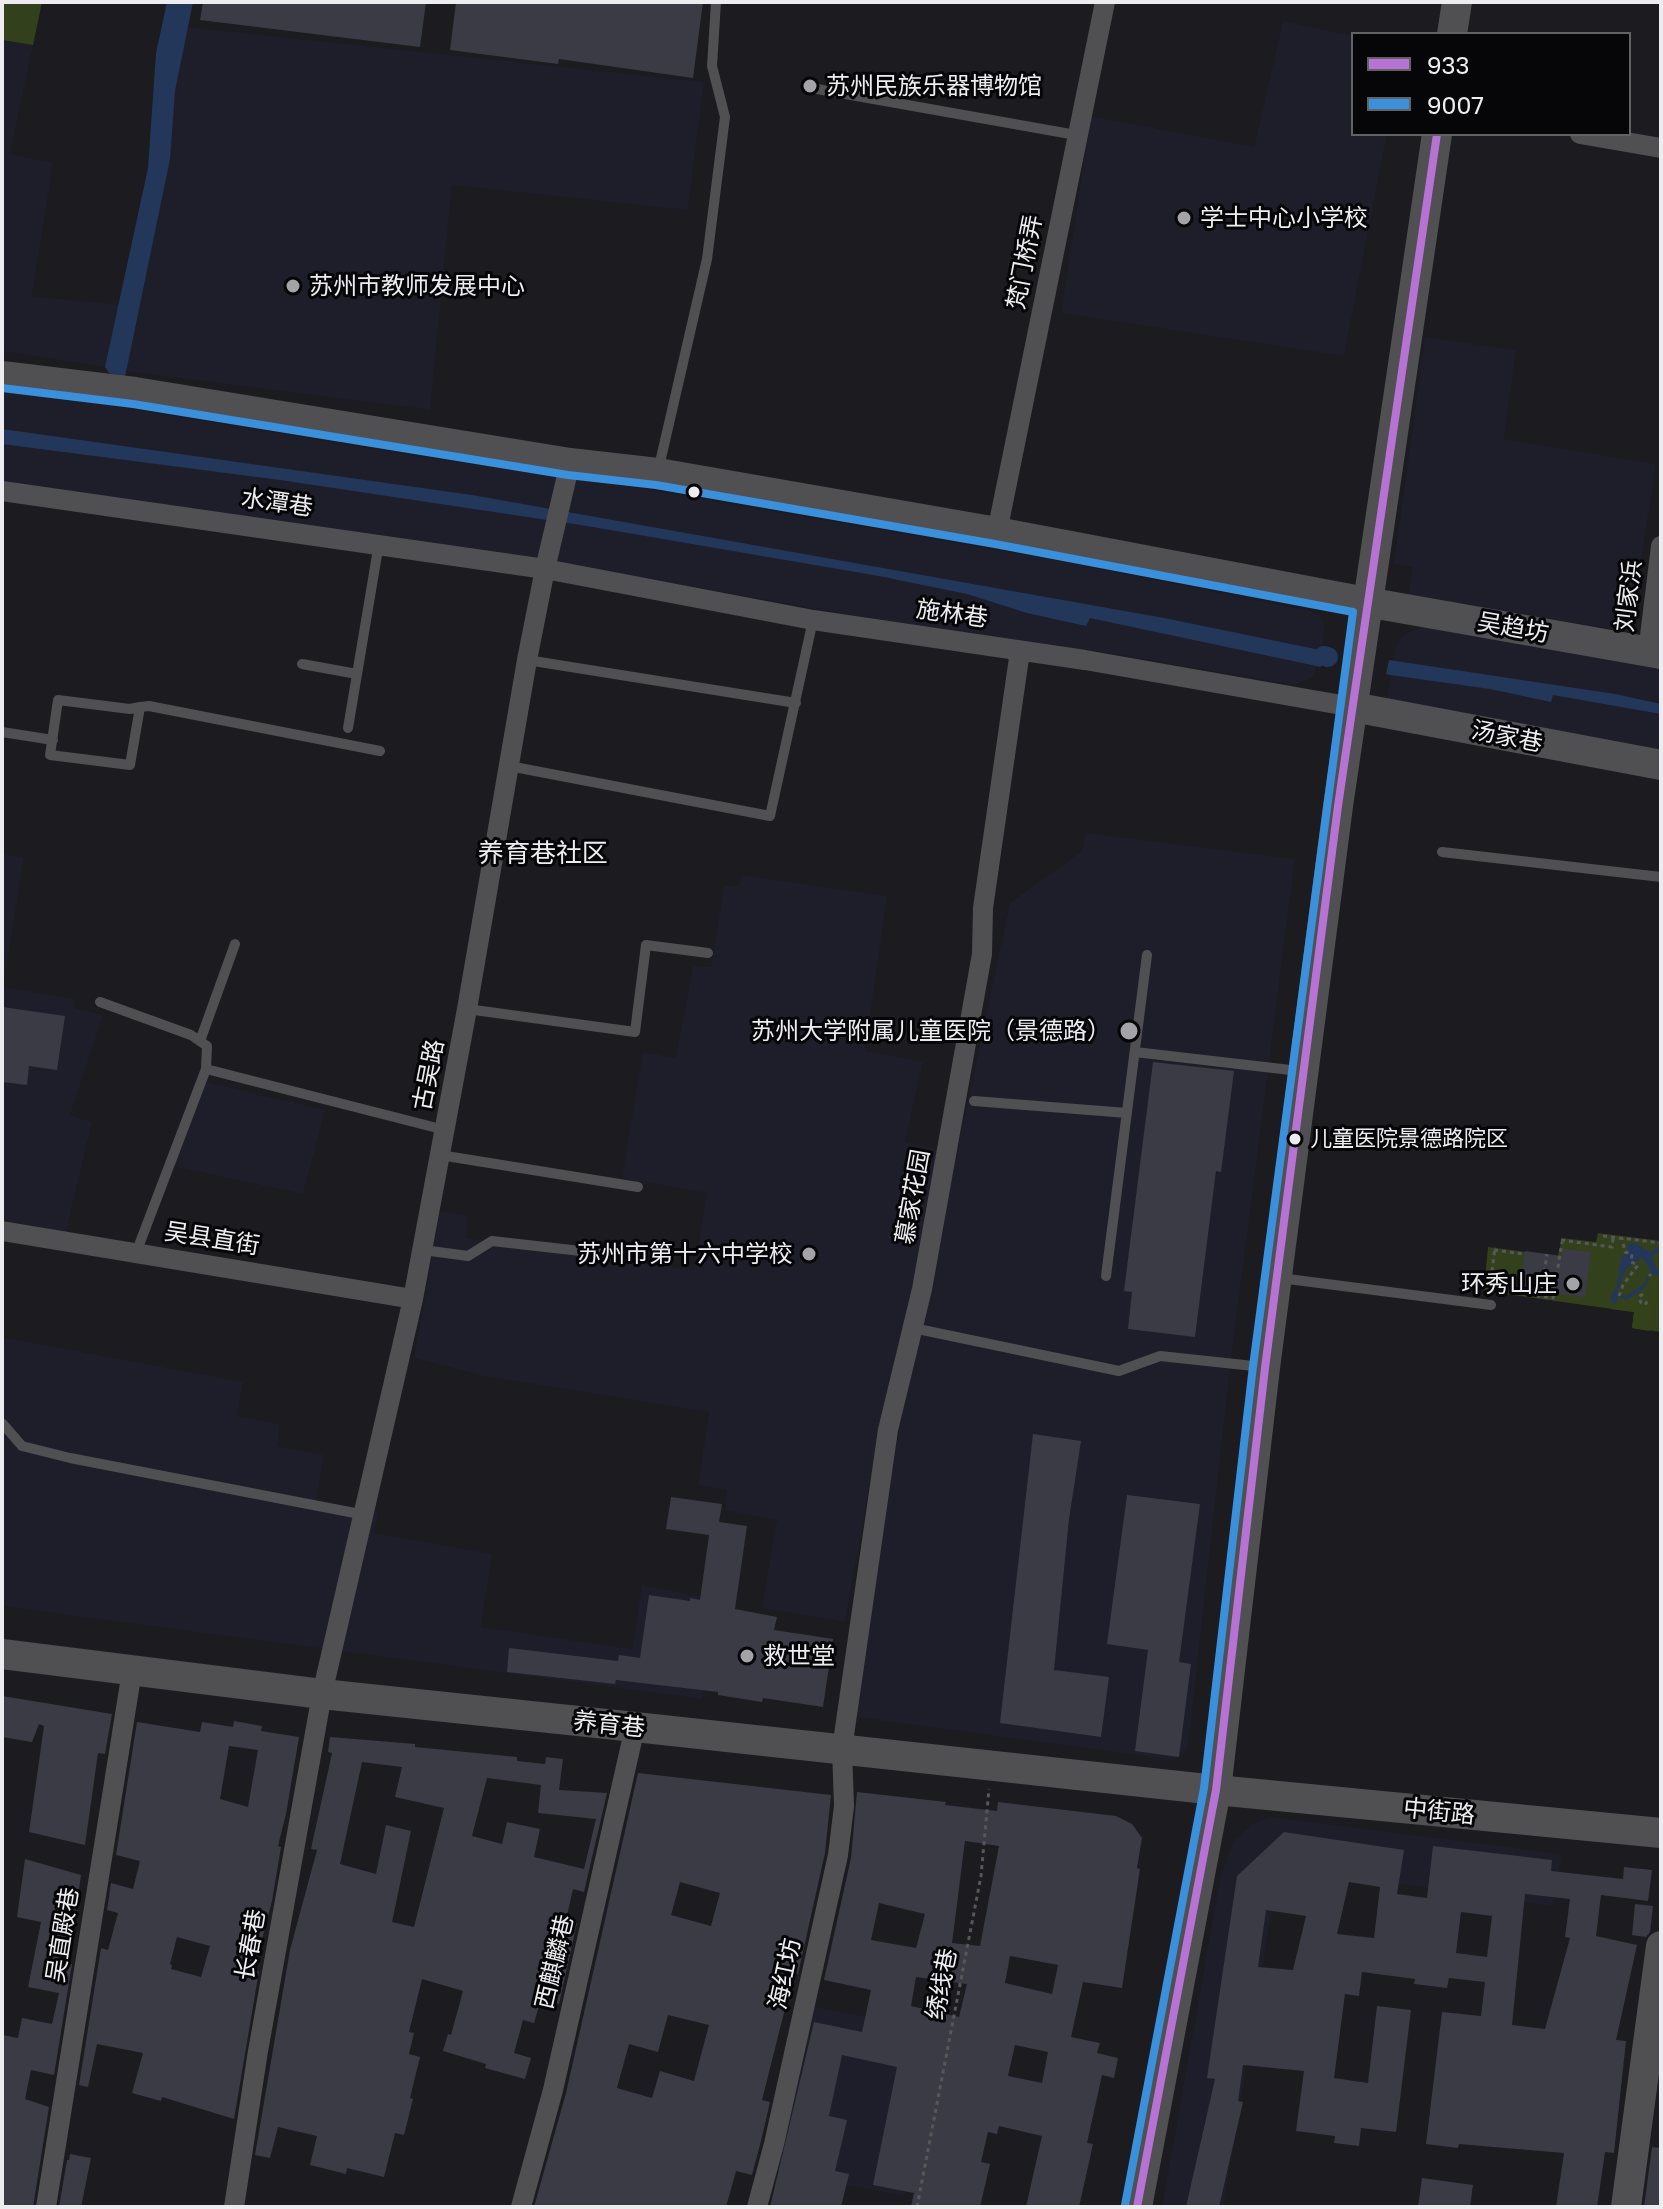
<!DOCTYPE html>
<meta charset="utf-8">
<style>
body{margin:0}
#map{position:relative;width:1663px;height:2209px;overflow:hidden;background:#1b1b20;font-family:"Golos Text",sans-serif}
canvas{display:block}
.frame{position:absolute;inset:0;border:4px solid #ececf1;pointer-events:none}
.legend{position:absolute;left:1351px;top:32px;width:280px;height:104px;box-sizing:border-box;background:#060608;border:2px solid #626265;margin:0;padding:10px 14px;list-style:none;font-size:24px;color:#ececf1}
.legend li{display:flex;align-items:center;gap:16px;height:40px}
.legend b{width:40px;border:2px solid #626265}
</style>
<div id="map">
<canvas width="1663" height="2209"></canvas>
<div class="frame"></div>
<ul class="legend">
<li><b style="height:10px;background:#b673d3"></b>933</li>
<li><b style="height:10px;background:#3a90db"></b>9007</li>
</ul>
</div>
<script>
const context = document.querySelector('canvas').getContext('2d');
context.lineJoin = 'round';
function fill(path, color) {
  context.fillStyle = color;
  context.fill(path, 'evenodd');
}
function poly(rows) {
  const path = new Path2D();
  for (const r of rows) {
    path.moveTo(r[0], r[1]);
    for (let i = 2; i < r.length; i += 2) path.lineTo(r[i], r[i + 1]);
  }
  return path;
}
function stroke(path, color, width, dash) {
  context.strokeStyle = color;
  context.lineWidth = width;
  context.lineCap = dash ? 'butt' : 'round';
  context.setLineDash(dash || []);
  context.stroke(path);
}
function label(font, color, halo, rows, align = 'center') {
  context.font = font + ' "Golos Text","Noto Sans SC",sans-serif';
  context.lineWidth = 6;
  context.setLineDash([]);
  context.textBaseline = 'middle';
  context.strokeStyle = halo;
  context.fillStyle = color;
  for (const [text, x, y, turn = 0] of rows) {
    context.save();
    context.translate(x, y);
    context.rotate((+turn || 0) * Math.PI / 180);
    context.textAlign = isNaN(turn) ? turn : align;
    if (halo) context.strokeText(text, 0, 0);
    context.fillText(text, 0, 0);
    context.restore();
  }
}
const built = poly([
 [1283,21,1353,36,1353,134,1387,134,1344,356,1061,313,1091,116,1254,147],
 [187,27,704,82,688,210,452,185,430,410,126,371,163,191,175,91],
 [2,40,33,45,10,154,53,163,32,296,120,305,105,367,2,351],
 [1425,337,1516,350,1504,439,1656,464,1630,632,1408,595,1413,567,1394,564],
 [2,392,119,407,409,455,644,489,1048,559,1310,611,1320,615,1324,625,1322,650,1313,677,1295,685,1114,654,869,618,538,559,2,484],
 [1435,623,1661,663,1661,757,1387,700,1396,645,1403,636,1417,628],
 [1085,833,1295,859,1229,1376,1188,1749,1175,1760,856,1717,882,1519,910,1374,1010,903,1082,851],
 [2,854,24,857,3,987,75,999,74,1008,103,1015,70,1115,92,1122,66,1232,2,1221],
 [741,875,887,896,865,1051,923,1062,905,1142,947,1151,879,1433,845,1622,762,1608,777,1520,725,1510,727,1490,698,1485,709,1412,484,1376,414,1358,440,1211,468,1216,466,1238,694,1270,707,1193,622,1178,643,1052,676,1058,693,966,711,967,724,886,739,886],
 [207,1082,325,1110,303,1194,168,1165,194,1084],
 [2,1337,243,1382,237,1416,280,1424,277,1446,324,1455,316,1500,378,1512,374,1533,492,1554,481,1627,632,1649,642,1585,718,1600,702,1699,2,1606],
 [1270,1817,1562,1854,1553,1906,1325,1873,1323,1885,1271,1914,1223,2207,1162,2207,1220,1879,1228,1854,1236,1839,1252,1824],
 [809,2006,936,2030,904,2196,776,2171]
]);
const green = poly([
 [2,2,42,2,33,45,2,40],
 [1598,1233,1661,1241,1661,1332,1632,1328,1634,1312,1484,1291,1488,1247,1558,1256,1562,1238,1596,1242]
]);
const forest = poly([
 [1652,1275,1661,1279,1660,1300,1651,1312,1649,1331,1632,1328,1634,1312,1610,1309,1616,1304,1618,1297,1626,1300,1635,1293,1640,1304,1648,1307,1653,1292,1646,1291,1645,1293,1641,1290,1647,1287]
]);
const water = poly([
 [167,2,193,2,175,91,170,159,125,377,109,373,105,367,148,168,156,53],
 [2,429,472,495,1164,618,1325,651,1321,667,1090,618,1086,626,1027,613,967,594,879,576,581,525,280,480,2,444],
 [1389,660,1615,694,1661,704,1661,714,1553,695,1551,702,1490,689,1390,675,1386,674],
 [1635,1243,1650,1252,1661,1246,1661,1252,1653,1254,1652,1259,1661,1277,1651,1274,1645,1287,1639,1292,1627,1300,1618,1296,1616,1304,1613,1304,1610,1298,1617,1286,1621,1258,1627,1253,1628,1244],
 [1642,1257,1651,1271,1643,1285,1626,1296,1617,1293,1626,1269]
]);
const canal = poly([
 [1324,656,1328,657]
]);
const building = poly([
 [203,2,426,2,420,47,200,20],
 [456,2,703,2,693,78,559,59,558,64,450,50],
 [2,1007,65,1016,57,1070,29,1066,27,1085,2,1082],
 [1153,1062,1234,1071,1221,1172,1216,1171,1195,1337,1128,1329,1132,1292,1124,1291],
 [1563,1249,1591,1252,1585,1297,1520,1290,1525,1251,1562,1256],
 [1033,1434,1081,1441,1069,1519,1054,1670,1109,1677,1101,1737,1000,1723],
 [1127,1495,1200,1504,1179,1662,1191,1664,1179,1757,1135,1751,1148,1650,1107,1644],
 [671,1497,722,1504,719,1522,747,1526,735,1609,777,1617,774,1630,833,1639,823,1707,763,1698,762,1702,718,1695,718,1692,616,1680,615,1684,507,1672,509,1648,618,1661,619,1655,640,1658,649,1595,690,1601,690,1598,700,1600,709,1535,666,1529],
 [2,1696,112,1714,105,1754,98,1753,85,1845,29,1832,44,1726,39,1724,32,1742,2,1737],
 [234,1721,262,1726,261,1731,299,1737,286,1814,278,1846,281,1847,272,1901,254,1970,259,1971,234,2119,162,2097,161,2101,132,2093,143,2053,97,2044,88,2087,79,2085,101,1948,108,1950,118,1913,107,1910,111,1883,133,1889,140,1861,116,1855,137,1722,200,1732,202,1722,233,1727],
 [229,1746,258,1750,248,1807,220,1799],
 [177,1937,210,1946,201,1977,171,1969,172,1965,170,1964],
 [330,1737,415,1744,415,1747,517,1757,517,1761,545,1764,546,1757,563,1759,559,1790,607,1793,584,1892,573,1889,566,1920,577,1923,559,2004,541,1999,534,2023,523,2020,514,2053,531,2058,525,2079,485,2068,486,2064,443,2051,448,2034,451,2035,463,1991,422,1979,409,2032,414,2033,409,2054,420,2057,410,2098,413,2099,404,2135,395,2133,384,2177,347,2168,346,2174,310,2165,317,2136,278,2127,270,2158,255,2155,290,1950,317,1850,311,1849,332,1753,328,1752],
 [362,1762,402,1767,395,1797,444,1808,414,1927,392,1922,411,1831,386,1825,376,1874,340,1864],
 [487,1778,541,1785,538,1813,596,1819,584,1869,534,1857,540,1829,507,1822,502,1844,472,1836],
 [638,1773,831,1795,825,1853,798,1974,794,1973,762,2100,770,2102,761,2141,752,2175,736,2171,726,2207,534,2207,566,2093],
 [680,1882,720,1893,711,1926,671,1915],
 [668,2015,709,2025,694,2081,660,2071,652,2098,617,2088,629,2044,658,2052],
 [857,1792,946,1802,945,1805,997,1811,998,1802,1116,1816,1132,1824,1142,1838,1137,1868,1140,1869,1122,1988,1083,1982,1071,2037,1100,2043,1097,2053,1118,2058,1114,2078,1102,2075,1087,2143,1093,2144,1079,2207,1026,2207,1042,2136,999,2126,997,2134,988,2132,981,2162,990,2164,980,2207,911,2207,914,2193,873,2185,897,2067,842,2055,829,2116,847,2120,835,2171,849,2174,841,2207,770,2207,814,2022,862,2032,871,1990,824,1980,851,1858],
 [965,1841,999,1846,980,1946,952,1943],
 [879,1903,925,1914,916,1948,871,1940],
 [1010,1956,1058,1965,1052,1994,1005,1983],
 [916,1977,967,1984,959,2017,911,2006],
 [1015,2045,1048,2052,1042,2083,1008,2076],
 [1284,1832,1404,1850,1397,1894,1427,1898,1433,1846,1552,1860,1551,1871,1623,1879,1624,1867,1652,1870,1648,1901,1601,1895,1596,1936,1637,1945,1616,2040,1626,2041,1614,2153,1605,2152,1597,2207,1556,2207,1564,2153,1459,2144,1458,2148,1426,2144,1442,2012,1481,2016,1485,1982,1449,1978,1447,1988,1414,1984,1415,1979,1362,1972,1359,1996,1345,1994,1334,2078,1368,2083,1377,2006,1411,2010,1396,2132,1361,2128,1359,2146,1334,2143,1335,2136,1296,2131,1304,2071,1243,2065,1238,2101,1243,2102,1219,2207,1186,2207,1215,2079,1207,2078,1237,1876],
 [1349,1882,1380,1887,1374,1938,1337,1934],
 [1525,1894,1570,1899,1565,1937,1570,1938,1545,2029,1512,2025],
 [1266,1910,1306,1916,1293,1970,1258,1967],
 [1461,1912,1492,1916,1487,1957,1456,1953],
 [25,1859,81,1875,68,1964,72,1964,54,2075,31,2070,25,2099,49,2107,33,2207,2,2207,2,2035,18,2038,22,2018,52,2024,59,1993,28,1987,41,1922,17,1917],
 [1635,1904,1653,1906,1650,1932,1646,1937,1632,1935],
 [1652,2147,1661,2148,1661,2207,1644,2207],
 [70,2154,91,2158,81,2207,59,2207,67,2160,69,2160],
 [1422,2178,1473,2185,1470,2207,1418,2207]
]);
const path = poly([
 [1603,1236,1661,1243],
 [1561,1240,1612,1247,1613,1238],
 [1494,1250,1524,1254],
 [1649,1274,1651,1276],
 [1490,1284,1520,1288],
 [1490,1287,1495,1247],
 [1523,1291,1523,1294,1553,1298,1562,1242],
 [1643,1294,1639,1297,1641,1303,1645,1305,1648,1300],
 [1541,1296,1547,1254],
 [1619,1296,1623,1285,1638,1265,1631,1262,1632,1254,1625,1252,1622,1238],
 [917,2207,981,1876,989,1789]
]);
const lane = poly([
 [806,87,1076,135],
 [658,471,707,259,725,117,712,66,716,2],
 [527,660,796,703],
 [302,664,357,674],
 [140,707,130,765,50,755,58,700,130,709,140,707,149,706,380,751],
 [348,728,379,543],
 [2,732,53,740],
 [509,766,770,816,813,620],
 [1442,852,1661,877],
 [100,1002,191,1035,207,1046,206,1069,136,1253],
 [467,1009,635,1032,646,945,708,953],
 [200,1041,235,944],
 [1135,1052,1299,1071],
 [206,1069,445,1130],
 [974,1101,1127,1113],
 [440,1155,638,1187],
 [423,1250,468,1256,492,1241,643,1258],
 [1106,1276,1147,955],
 [1280,1278,1491,1305],
 [913,1328,1119,1371,1160,1356,1263,1367],
 [2,1423,22,1446,70,1458,365,1515]
]);
const street = poly([
 [1580,134,1661,148],
 [2,491,545,569,813,620,1085,660,1353,707],
 [997,532,1105,2],
 [1648,652,1661,546],
 [2,1231,413,1299],
 [46,2207,132,1671],
 [234,2207,258,2051,322,1694,413,1299,467,1009,527,660,545,569,570,463],
 [521,2207,553,2090,635,1727],
 [757,2207,774,2144,838,1855,844,1806,842,1749,888,1430,922,1289,982,954,983,908,1020,651]
]);
const secondary = poly([
 [1452,34,1457,2],
 [2,376,135,392,570,463,658,473,997,532,1366,602,1661,654],
 [1353,707,1661,765],
 [2,1654,322,1694,635,1727,1216,1790,1661,1833],
 [1137,2207,1216,1790,1265,1368,1338,806,1437,134],
 [1626,2207,1661,1946]
]);
const bus1 = poly([
 [1137,2207,1216,1790,1265,1368,1338,806,1437,134]
]);
const bus2 = poly([
 [2,388,133,404,568,475,656,485,995,544,1353,612,1253,1366,1204,1788,1125,2205]
]);
const markers = [
 [810,86,8,"#a3a3a8"],
 [1184,218,8,"#a3a3a8"],
 [293,286,8,"#a3a3a8"],
 [694,492,7,"#ececf1"],
 [1129,1031,10,"#a3a3a8"],
 [1295,1139,7,"#ececf1"],
 [809,1254,8,"#a3a3a8"],
 [1573,1284,8,"#a3a3a8"],
 [747,1656,8,"#a3a3a8"]
];
const busNames = [
 ["儿童医院景德路院区",1310,1139]
];
const poiNames = [
 ["苏州民族乐器博物馆",826,86],
 ["学士中心小学校",1200,218],
 ["苏州市教师发展中心",309,286],
 ["苏州大学附属儿童医院（景德路）",1111,1031,"right"],
 ["苏州市第十六中学校",793,1254,"right"],
 ["环秀山庄",1557,1284,"right"],
 ["救世堂",763,1656]
];
const streetNames = [
 ["梵门桥弄",1025,262,-79],
 ["水潭巷",277,503,8],
 ["刘家浜",1629,596,-83],
 ["施林巷",952,614,8],
 ["吴趋坊",1513,628,10],
 ["汤家巷",1507,737,11],
 ["古吴路",429,1075,-79],
 ["慕家花园",913,1197,-80],
 ["吴县直街",212,1239,9],
 ["养育巷",609,1725,6],
 ["中街路",1439,1812,6],
 ["吴直殿巷",63,1935,-81],
 ["长春巷",251,1945,-80],
 ["西麒麟巷",555,1962,-77],
 ["海红坊",785,1974,-78],
 ["绣线巷",942,1984,-79]
];
const neighbourhoodNames = [
 ["养育巷社区",543,854]
];
fill(built, '#1e1e2a');
fill(green, '#32401c');
fill(forest, '#334219');
fill(water, '#23375b');
stroke(canal, '#23375b', 20);
fill(building, '#3b3b46');
stroke(path, '#57575a', 3, [4, 4]);
stroke(lane, '#505053', 10);
stroke(street, '#505053', 20);
stroke(secondary, '#505053', 30);
stroke(bus1, '#b673d3', 8);
stroke(bus2, '#3a90db', 8);
for (const [x, y, r, color] of markers) {
  const dot = new Path2D();
  dot.arc(x, y, r, 0, 2 * Math.PI);
  context.fillStyle = color;
  context.fill(dot);
  stroke(dot, '#060608', 3);
}
label('22px', '#ececf1', '#060608', busNames, 'left');
label('24px', '#ececf1', '#060608', poiNames, 'left');
label('24px', '#ececf1', '#060608', streetNames);
label('26px', '#ececf1', '#060608', neighbourhoodNames);
</script>
